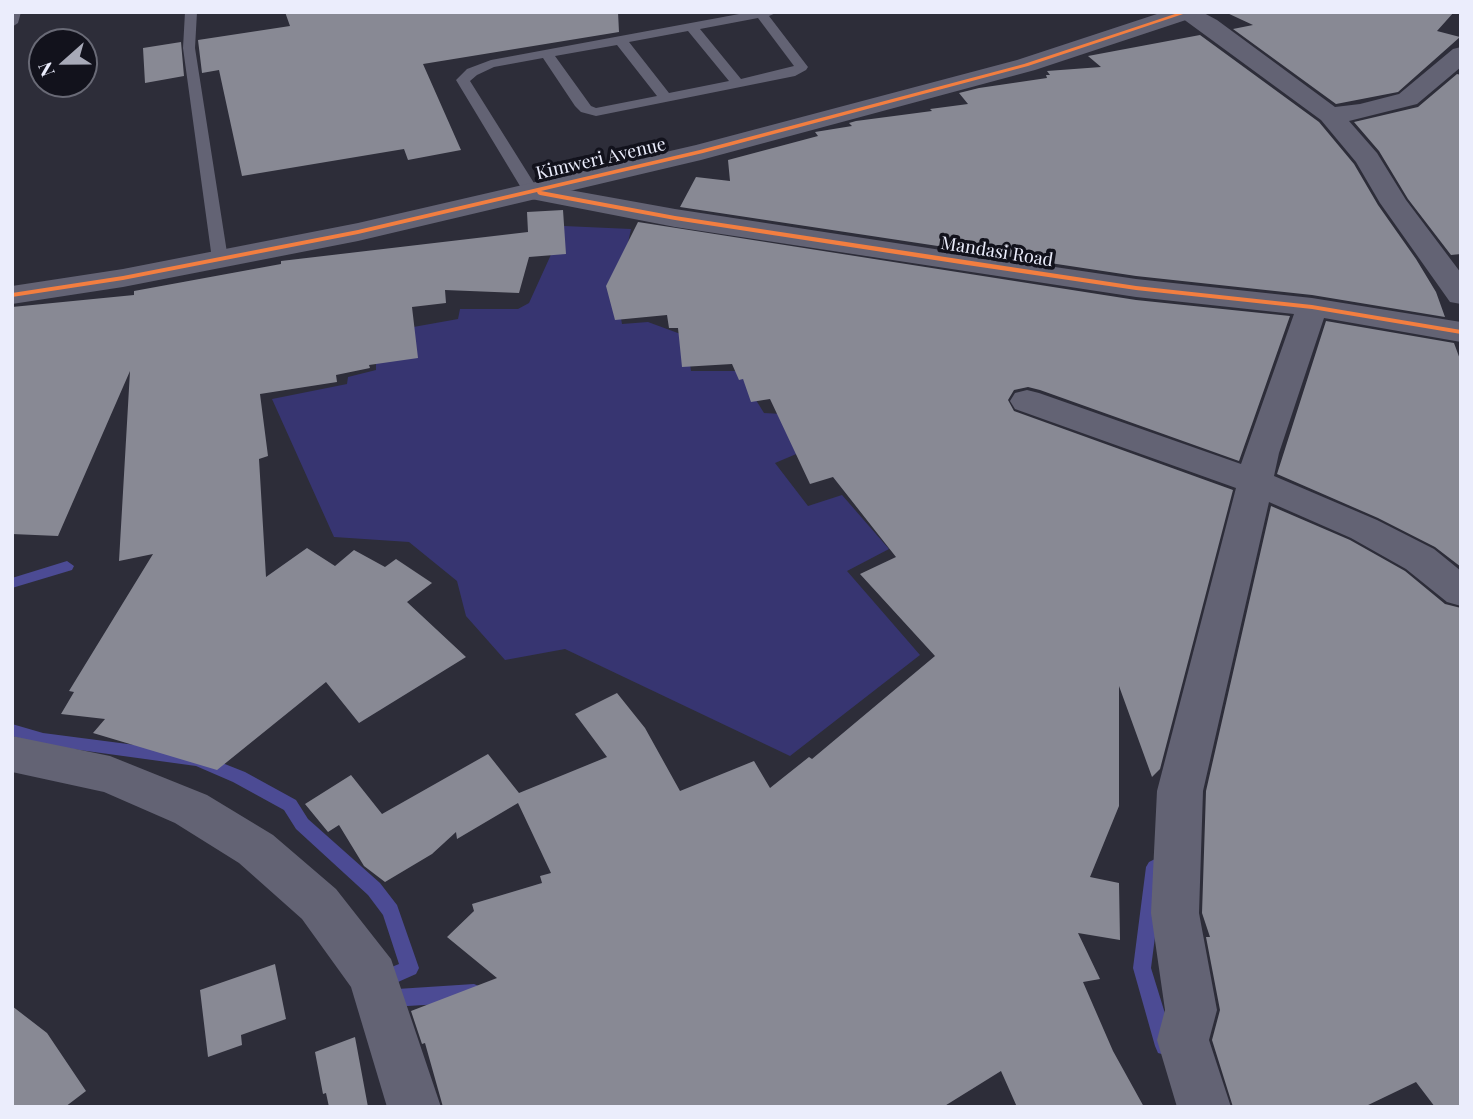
<!DOCTYPE html>
<style>
body{margin:0}
#map{position:relative;width:1473px;height:1119px;overflow:hidden;background:#2d2d39;font-family:"Playfair Display",serif}
canvas{display:block}
.frame{position:absolute;inset:0;border:14px solid #ebedfc;pointer-events:none}
.north{position:absolute;left:28px;top:28px;width:70px;height:70px;box-sizing:border-box;background:#12121c;border:2px solid #696a76;border-radius:50%;rotate:249deg;font-size:19px;font-weight:700;line-height:28px;text-align:center;color:#ebedfc}
.north::after{content:'';display:block;margin:auto;width:24px;height:32px;background:#a8aab8;clip-path:polygon(50% 0,100% 100%,50% 72%,0 100%)}
</style>
<div id="map">
<canvas width="1473" height="1119"></canvas>
<div class="frame"></div>
<div class="north">N</div>
</div>
<script>
const context = document.querySelector('canvas').getContext('2d');
context.lineJoin = 'round';
function fill(path, color) {
  context.fillStyle = color;
  context.fill(path, 'evenodd');
}
function poly(rows) {
  const path = new Path2D();
  for (const r of rows) {
    path.moveTo(r[0], r[1]);
    for (let i = 2; i < r.length; i += 2) path.lineTo(r[i], r[i + 1]);
  }
  return path;
}
function label(font, color, halo, rows, align = 'center') {
  context.font = font + ' "Playfair Display",serif';
  context.lineWidth = 7;
  context.setLineDash([]);
  context.textBaseline = 'middle';
  context.strokeStyle = halo;
  context.fillStyle = color;
  for (const [text, x, y, turn = 0] of rows) {
    context.save();
    context.translate(x, y);
    context.rotate((+turn || 0) * Math.PI / 180);
    context.textAlign = isNaN(turn) ? turn : align;
    if (halo) context.strokeText(text, 0, 0);
    context.fillText(text, 0, 0);
    context.restore();
  }
}
const green = poly([
 [564,226,631,229,615,303,619,307,622,324,648,322,686,336,691,371,738,371,764,413,782,414,801,452,775,463,808,506,842,495,889,549,847,571,920,655,790,756,565,649,505,660,466,616,457,581,409,542,334,537,272,399,347,384,348,377,376,370,376,360,391,331,458,319,460,309,518,309,529,303]
]);
const stream = poly([
 [67,561,74,566,72,570,12,588,12,578,67,561],
 [12,724,43,733,197,753,245,772,296,800,308,819,380,883,397,905,419,968,416,974,398,982,397,989,474,984,481,987,483,993,481,999,474,1002,391,1007,384,1004,379,977,382,971,399,964,383,915,368,895,296,829,284,810,233,782,196,766,43,745,12,736,12,724],
 [1155,859,1161,862,1164,867,1151,968,1175,1046,1172,1053,1165,1055,1158,1053,1155,1046,1133,968,1146,867,1149,862,1155,859]
]);
const building = poly([
 [285,12,618,12,619,32,423,64,461,150,408,160,404,149,242,176,219,70,202,73,198,40,290,26],
 [1225,12,1454,12,1437,31,1460,37,1398,92,1336,104,1233,29,1253,25],
 [1200,35,1319,122,1354,164,1378,205,1416,259,1436,292,1445,317,1312,295,1136,276,680,207,696,177,730,181,728,160,818,136,815,132,852,126,849,123,856,121,932,111,930,109,968,104,959,93,979,88,1047,78,1046,75,1050,75,1047,71,1101,67,1088,56],
 [181,42,184,76,145,83,143,48],
 [1457,74,1461,75,1461,254,1451,255,1408,199,1379,151,1354,122,1418,107],
 [563,210,566,254,529,257,519,293,445,290,446,303,412,307,418,358,369,365,370,368,336,375,337,382,260,394,268,456,259,459,266,577,307,548,335,566,354,550,385,567,396,559,432,583,407,602,466,657,359,723,326,682,217,770,93,733,105,719,61,714,74,692,69,691,153,554,119,561,130,371,58,536,12,534,12,307,134,295,134,291,281,264,281,261,528,232,527,212],
 [638,222,1136,300,1290,316,1239,461,1040,390,1028,387,1014,390,1008,400,1014,411,1233,490,1160,769,1152,777,1119,686,1119,806,1090,877,1119,883,1120,940,1078,933,1100,979,1083,982,1113,1051,1144,1107,1017,1107,1001,1071,943,1107,443,1107,425,1043,422,1044,411,1011,497,978,447,937,474,911,472,904,542,883,540,876,551,873,518,803,457,839,456,832,432,854,385,882,364,866,339,825,328,832,305,804,351,775,382,814,488,754,519,793,607,757,575,714,617,693,645,728,680,791,754,761,770,788,809,757,812,759,935,656,860,574,896,557,833,477,810,484,770,399,751,402,743,379,739,380,732,364,682,367,678,328,669,328,667,315,615,320,606,286],
 [1326,321,1454,343,1461,362,1461,567,1435,547,1378,518,1277,474],
 [1271,506,1350,540,1405,571,1445,604,1461,608,1461,1107,1435,1107,1416,1082,1364,1107,1233,1107,1212,1040,1220,1010,1206,937,1210,937,1202,913,1206,791],
 [275,964,286,1019,241,1035,242,1045,208,1057,200,990],
 [12,1006,47,1033,86,1091,65,1107,12,1107],
 [355,1037,368,1107,329,1107,326,1093,323,1094,315,1052]
]);
const service = poly([
 [12,12,21,12,18,23,12,27,12,12],
 [185,12,197,12,195,48,228,259,220,264,212,259,183,48,185,12],
 [750,12,778,12,769,16,808,67,806,70,795,76,596,116,581,112,575,106,543,58,494,67,477,75,470,81,539,191,531,196,523,191,456,80,467,69,491,60,750,12],
 [758,18,794,66,741,79,700,29,758,18],
 [688,31,729,81,669,93,629,42,688,31],
 [617,45,657,96,596,108,591,106,555,56,617,45]
]);
const minor = poly([
 [1202,12,1217,20,1335,107,1360,104,1399,94,1453,49,1461,47,1461,67,1417,104,1349,121,1377,153,1406,200,1461,273,1461,304,1450,302,1380,203,1356,162,1321,120,1175,13,1202,12],
 [531,183,675,209,967,254,1136,279,1312,298,1461,322,1461,342,1324,318,1279,453,1274,476,1377,520,1434,549,1461,571,1461,606,1447,602,1406,569,1351,538,1269,502,1203,791,1199,913,1217,1010,1209,1040,1231,1107,1177,1107,1157,1040,1165,1010,1151,913,1157,791,1236,488,1015,409,1010,401,1015,393,1027,390,1039,393,1241,464,1294,314,1136,297,675,227,521,197,517,191,521,185,531,183],
 [12,736,110,756,207,795,273,835,336,889,391,959,441,1107,387,1107,351,987,302,919,239,863,175,823,104,792,12,772,12,736]
]);
const tertiary = poly([
 [1163,12,1198,12,1195,17,1035,70,701,160,358,241,123,287,12,304,12,286,123,269,358,223,696,145,1017,60,1163,12]
]);
const cycleway = poly([
 [1181,12,1189,12,1028,66,703,153,541,191,675,216,1136,286,1312,305,1461,330,1461,334,1312,309,1136,290,967,265,675,220,540,195,538,194,537,192,358,234,123,280,12,297,12,293,123,276,358,230,700,150,1024,64,1181,12]
]);
const farStreetnames = [
 ["Kimweri Avenue",601,159,-13],
 ["Mandasi Road",997,252,9]
];
fill(green, '#373571');
fill(stream, '#4c4b94');
fill(building, '#888994');
fill(service, '#636374');
fill(minor, '#636374');
fill(tertiary, '#636374');
fill(cycleway, '#f27e40');
label('18px', '#ebedfc', '#12121c', farStreetnames);
</script>
